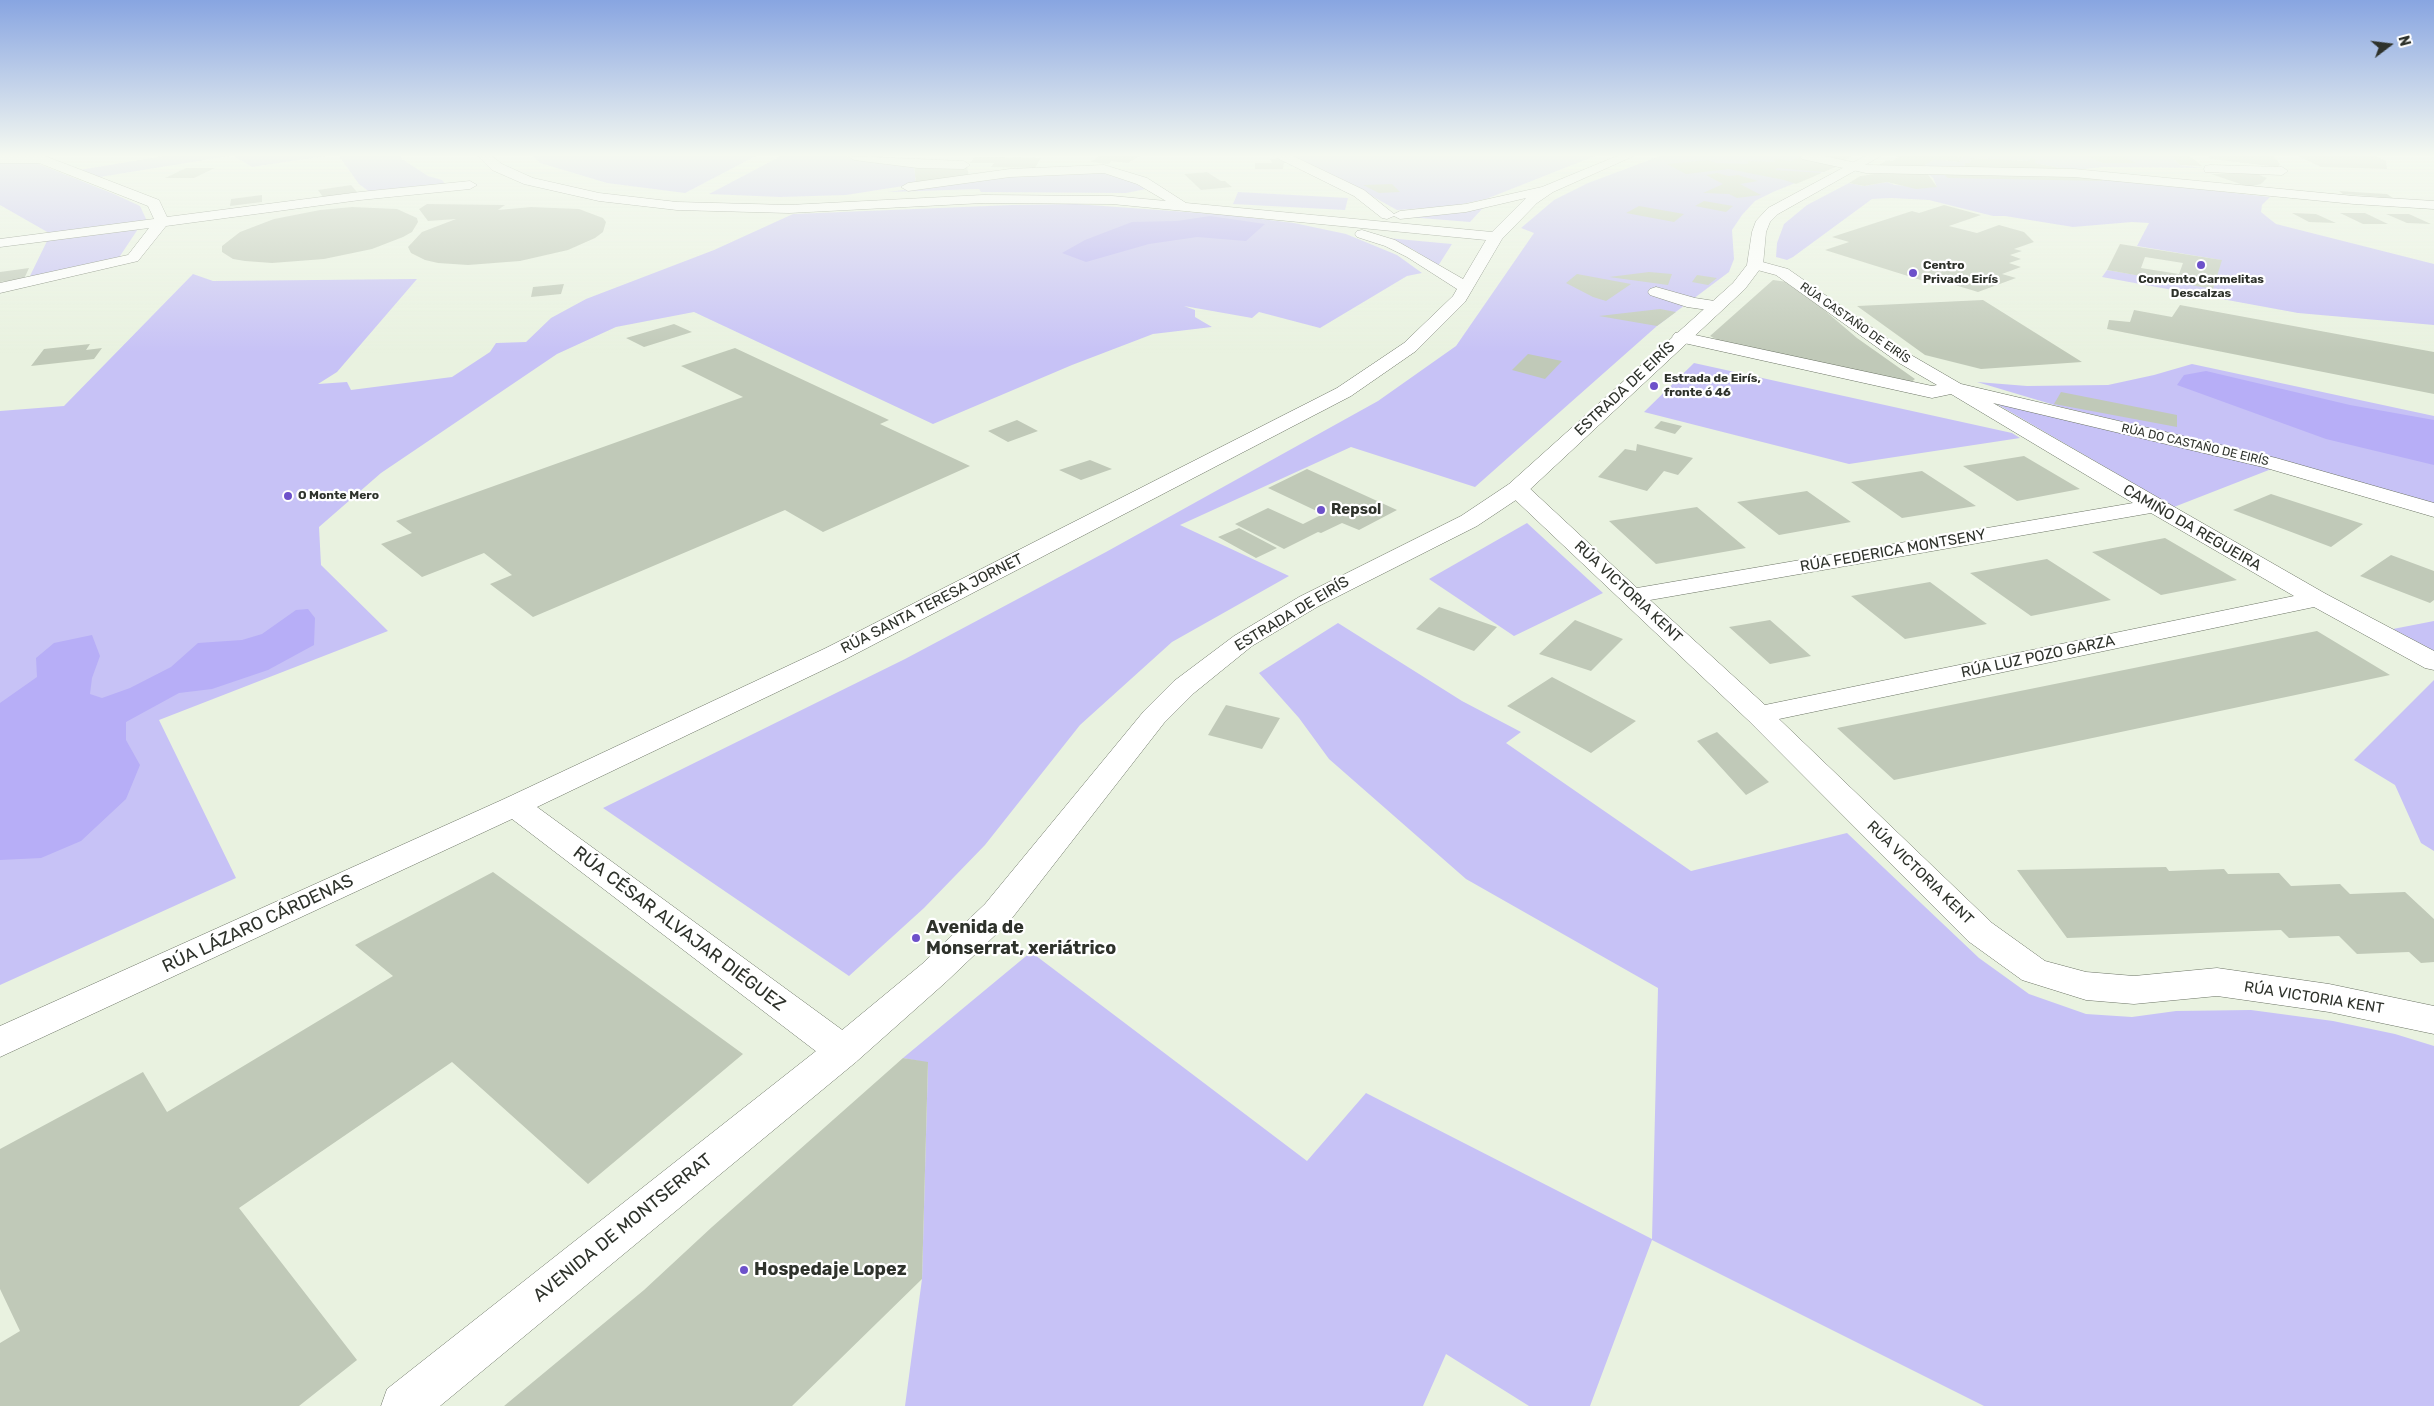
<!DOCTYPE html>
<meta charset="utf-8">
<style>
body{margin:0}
#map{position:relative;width:2434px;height:1406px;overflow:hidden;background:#e9f2e0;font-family:Rubik,sans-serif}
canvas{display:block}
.north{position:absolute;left:2364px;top:20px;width:50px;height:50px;-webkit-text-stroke:4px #fff;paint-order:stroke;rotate:75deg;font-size:14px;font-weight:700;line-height:20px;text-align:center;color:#2e322b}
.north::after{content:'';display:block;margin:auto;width:18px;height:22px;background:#2e322b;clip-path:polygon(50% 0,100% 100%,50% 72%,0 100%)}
</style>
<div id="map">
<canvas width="2434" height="1406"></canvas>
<div class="north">N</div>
</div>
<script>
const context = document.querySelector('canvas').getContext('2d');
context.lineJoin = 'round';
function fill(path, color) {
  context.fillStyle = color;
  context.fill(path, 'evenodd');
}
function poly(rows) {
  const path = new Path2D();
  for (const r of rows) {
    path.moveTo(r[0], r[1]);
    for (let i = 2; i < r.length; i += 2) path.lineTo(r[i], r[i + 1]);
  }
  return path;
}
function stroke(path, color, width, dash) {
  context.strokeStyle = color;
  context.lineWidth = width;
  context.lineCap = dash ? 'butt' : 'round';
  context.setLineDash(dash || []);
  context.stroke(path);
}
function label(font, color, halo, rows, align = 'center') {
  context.font = font + ' Rubik,sans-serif';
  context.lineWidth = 4.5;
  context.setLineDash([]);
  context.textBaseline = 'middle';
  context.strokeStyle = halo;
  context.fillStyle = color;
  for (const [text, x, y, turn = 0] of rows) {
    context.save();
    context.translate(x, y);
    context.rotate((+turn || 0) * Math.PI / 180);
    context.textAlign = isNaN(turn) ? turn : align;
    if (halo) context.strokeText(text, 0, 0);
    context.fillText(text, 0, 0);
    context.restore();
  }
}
const green = poly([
 [164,156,229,156,100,177,79,170],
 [234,156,325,156,252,167],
 [339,156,400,156,402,159,428,176,442,180,446,185,371,193,359,184],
 [533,156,756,156,685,193,607,183,540,163],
 [781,156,845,156,883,164,914,165,916,184,846,195,780,197,709,194],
 [1290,156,1595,156,1486,199,1453,206,1397,210,1352,185],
 [1660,156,1817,156,1840,165,1773,192,1755,201,1742,215,1732,230,1734,259,1729,272,1657,326,1475,487,1351,447,1180,525,1289,576,1172,642,1080,725,985,845,924,908,849,976,603,808,905,659,1106,552,1378,401,1456,346,1534,233,1521,228,1554,200,1588,183],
 [1964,156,2171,156,2180,165,2204,168,2103,167,2061,172,2060,168,2035,163,2035,158,2030,158,2030,161,1971,158,1970,163,1965,163,1964,169,1923,166,1935,159,1959,162,1961,157],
 [0,160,34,162,114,194,140,206,147,221,49,233,0,205],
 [1091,171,1119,175,1146,189,1126,193,981,192,979,189,888,192,1010,175],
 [1927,173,2101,178,2270,197,2262,205,2261,212,2276,224,2434,264,2434,325,2298,313,2102,277,2107,270,2213,288,2221,260,2137,246,2149,223,2132,222,2073,227,2005,216,1993,216,1929,200,1891,198,1872,199,1793,257,1787,260,1776,257,1777,243,1784,224,1807,205,1849,183,1864,186,1887,182,1895,185,1937,187,1933,178],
 [1238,192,1348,198,1345,210,1233,204],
 [1076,204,1228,215,1294,223,1346,234,1397,255,1422,273,1407,276,1320,328,1259,312,1252,318,1184,306,1195,310,1195,317,1212,327,1153,334,1072,365,933,424,694,312,616,327,557,354,381,473,319,527,321,565,388,631,159,720,236,878,0,985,0,411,64,406,193,274,213,281,417,279,337,372,318,384,347,382,351,390,452,377,490,352,496,343,526,342,551,318,586,299,714,250,793,214,1012,205],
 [1483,208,1470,222,1408,217],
 [140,226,118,259,28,280,49,237],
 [1387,238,1452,244,1438,266,1414,250],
 [1694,363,2012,433,2020,438,1849,464,1644,412],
 [2192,364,2434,416,2434,504,2244,451,2061,407,1977,382,2027,386,2108,385,2154,375],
 [1995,403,2274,468,2174,507],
 [1527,523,1603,593,1514,636,1429,579],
 [2434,621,2434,651,2393,629],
 [1338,623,1462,701,1521,732,1506,743,1691,871,1847,833,1979,958,2029,994,2086,1014,2132,1017,2176,1011,2251,1010,2333,1021,2395,1034,2434,1046,2434,1406,1984,1406,1652,1240,1590,1406,1529,1406,1446,1354,1423,1406,905,1406,922,1279,928,1063,903,1058,1031,952,1307,1161,1366,1093,1652,1239,1658,988,1466,879,1329,759,1299,718,1259,673],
 [2434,680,2434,851,2421,843,2395,785,2354,760]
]);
const forest = poly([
 [1210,216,1265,224,1246,241,1197,237,1149,244,1086,262,1062,253,1085,240,1132,222,1177,221],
 [2206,371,2350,405,2434,420,2434,465,2326,439,2177,385,2184,375],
 [308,609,315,618,314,645,268,670,212,689,179,693,126,722,126,740,140,765,126,799,81,841,41,858,0,860,0,703,37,677,36,658,54,643,92,635,100,656,92,678,90,694,102,698,130,688,171,667,198,643,242,640,262,634,296,610]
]);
const building = poly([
 [1100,156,1140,156,1128,163,1112,161,1108,164,1090,162],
 [1822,156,1848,156,1851,157,1843,161],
 [1896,156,1955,156,1961,157,1959,162,1935,159,1923,166,1927,167,1876,167,1887,160,1892,161,1898,157],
 [2086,156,2121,156,2136,163,2103,163],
 [2171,156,2190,156,2202,166,2180,165],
 [2208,156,2274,156,2280,164,2278,167,2211,159],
 [2298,156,2375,156,2386,161,2387,169,2321,167],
 [974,157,997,157,1041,158,1035,168,991,167,994,163,970,163],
 [1800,157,1840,165,1824,172,1777,168,1775,170,1822,173,1796,184,1784,180,1729,169,1686,174,1667,164,1708,160,1716,163,1748,164,1748,161,1775,162,1774,158,1791,161],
 [1971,158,2030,161,2030,158,2036,158,2035,163,2060,168,2061,172,1964,169,1965,163,1970,163],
 [1270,159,1287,159,1293,163,1284,163,1283,169,1255,169,1255,163,1272,163],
 [914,165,967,166,969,177,916,184],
 [186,168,215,168,194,178,165,178],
 [1207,172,1221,181,1225,181,1232,187,1201,190,1184,174],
 [1717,173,1729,176,1738,175,1758,181,1740,184,1761,195,1737,198,1729,194,1703,193,1723,184,1706,175],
 [1881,173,1927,173,1937,187,1916,189,1887,182,1864,186,1849,183,1860,176],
 [1942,173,2072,175,2101,178,2102,181,1948,178],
 [2255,173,2267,178,2261,184,2249,187,2211,174],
 [1392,184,1400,192,1379,193,1363,185],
 [351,185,357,192,323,197,318,190],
 [2339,191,2387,194,2393,198,2343,194],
 [262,195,262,202,230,206,231,199],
 [1704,201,1733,206,1726,212,1695,206],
 [427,204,505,205,498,210,531,207,579,209,603,218,606,222,603,232,595,238,568,250,520,261,468,265,438,263,425,260,411,253,408,247,422,232,456,219,428,221,419,209],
 [1944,205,1981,215,1949,226,1977,233,1999,225,2024,232,2034,242,2014,249,2022,251,2010,255,2021,259,2009,263,2021,267,2002,274,2016,278,1978,292,1935,279,1927,282,1825,250,1849,242,1832,237,1912,211,1919,213],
 [1639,206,1684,214,1674,222,1626,213],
 [352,207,397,209,417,218,418,222,412,232,403,237,372,249,324,259,272,263,245,261,233,259,222,252,222,246,240,232,274,219,320,210],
 [2292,213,2316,214,2336,223,2309,222],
 [2340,213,2365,213,2388,224,2363,224],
 [2386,214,2409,214,2431,224,2407,223],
 [2120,244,2222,260,2213,289,2107,270],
 [2145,257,2183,263,2179,274,2141,268],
 [29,268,24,279,0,282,0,272],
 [1649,272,1672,274,1668,285,1609,277],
 [1577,274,1631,284,1606,301,1593,297,1566,283],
 [1697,275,1717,278,1708,285,1692,282],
 [1773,280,1788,282,1796,286,1857,338,1915,379,1910,383,1720,341,1710,336],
 [564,284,561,294,531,297,533,287],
 [1983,300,2082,362,1981,369,1925,355,1857,306],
 [2180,305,2434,352,2434,394,2107,329,2109,320,2130,322,2134,310,2172,317],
 [1660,309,1676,312,1657,326,1599,316],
 [674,324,692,332,644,347,626,338],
 [90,344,86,350,102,348,94,359,31,366,44,349],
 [735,348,889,420,880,424,970,466,823,532,785,510,533,617,490,584,512,575,484,553,422,577,381,544,412,533,396,521,743,397,681,366],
 [1528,354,1562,361,1545,379,1512,370],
 [2061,392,2177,415,2177,427,2054,404],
 [1017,420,1038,431,1008,442,988,431],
 [1661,421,1682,426,1675,434,1654,428],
 [1637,444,1693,458,1678,475,1664,471,1647,491,1598,477,1625,449,1636,451],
 [2024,456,2080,489,2017,501,1963,466],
 [1090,460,1112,469,1081,480,1059,470],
 [1307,469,1397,510,1359,530,1342,523,1321,533,1318,532,1284,549,1235,524,1268,508,1303,524,1323,514,1268,488],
 [1922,471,1976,506,1902,518,1851,482],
 [1807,491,1851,522,1779,535,1737,502],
 [2271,494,2363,524,2331,547,2233,510],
 [1697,507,1746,548,1656,564,1609,521],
 [1239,528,1277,548,1256,558,1218,537],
 [2165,538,2237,580,2161,595,2092,552],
 [2391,555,2434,571,2434,600,2430,603,2360,576],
 [2047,559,2111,600,2031,616,1970,573],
 [1930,582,1987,624,1905,639,1851,596],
 [1439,607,1497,627,1474,651,1416,629],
 [1575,620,1623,639,1591,671,1539,654],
 [1770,620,1811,656,1770,664,1729,627],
 [2317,631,2390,675,1894,780,1837,728],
 [1552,677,1636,721,1591,753,1507,706],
 [1226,705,1280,718,1262,749,1208,735],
 [1717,732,1769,782,1746,795,1697,741],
 [2166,867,2169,871,2224,869,2228,874,2279,873,2291,886,2340,884,2350,894,2405,892,2434,919,2434,962,2421,963,2409,952,2357,954,2339,936,2289,938,2281,930,2067,938,2017,870],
 [493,872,743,1054,588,1184,452,1062,239,1208,357,1360,299,1406,0,1406,0,1343,20,1331,0,1289,0,1149,143,1072,167,1112,393,976,355,945],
 [903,1058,928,1062,922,1279,792,1406,504,1406,644,1290,712,1227]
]);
const street = poly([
 [0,156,45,156,159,200,167,217,360,192,470,181,477,185,470,189,360,200,166,226,138,261,0,293,0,283,128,255,149,228,0,247,0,239,154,219,148,206,39,163,0,163,0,156],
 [478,156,492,156,502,164,533,178,599,193,677,202,789,205,983,195,1112,196,1166,201,1137,184,1104,173,1010,177,908,191,901,187,908,183,1010,169,1104,165,1147,178,1186,203,1492,232,1526,198,1466,212,1400,219,1394,216,1387,219,1382,218,1354,196,1273,156,1293,156,1364,190,1394,214,1400,211,1466,204,1542,187,1617,156,1634,156,1553,192,1537,203,1502,239,1465,302,1416,351,1351,396,844,660,537,807,856,1040,862,1051,856,1062,843,1066,830,1062,512,819,0,1057,0,1026,504,799,826,648,1337,388,1404,343,1453,296,1457,289,1407,257,1385,246,1357,237,1355,234,1357,231,1362,230,1395,240,1463,279,1486,240,1112,204,983,203,789,213,677,210,599,201,524,184,492,170,478,156],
 [848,156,964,161,970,165,964,169,918,168,854,160,848,156],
 [1800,156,1824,156,1866,165,2074,169,2354,196,2434,201,2434,209,2354,204,2074,177,1866,173,1802,159,1800,156],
 [2210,165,2282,167,2288,171,2282,175,2205,172,2204,169,2205,166,2210,165],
 [1755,260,1788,269,1911,355,1961,384,2276,458,2434,503,2434,517,2263,467,1993,403,2326,594,2434,651,2434,670,2425,668,2314,607,1779,719,1992,923,2045,961,2086,972,2134,976,2217,968,2329,984,2434,1006,2434,1034,2329,1012,2217,996,2134,1004,2086,1000,2022,980,1968,941,1749,721,1509,494,1506,489,1509,484,1517,483,1525,484,1637,588,2133,503,1951,394,1932,398,1675,341,1672,337,1675,333,1681,332,1932,386,1937,385,1899,363,1776,275,1750,268,1747,265,1750,262,1755,260],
 [2151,513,2294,596,1765,705,1650,600,2151,513],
 [1656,287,1695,298,1721,302,1723,306,1721,310,1715,311,1687,307,1650,295,1648,292,1650,289,1656,287]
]);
const secondary = poly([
 [1865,156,1881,156,1778,214,1770,222,1766,232,1763,265,1745,289,1525,494,1477,526,1317,607,1252,646,1194,693,1164,723,1009,922,946,982,856,1062,440,1406,381,1406,387,1389,830,1040,922,964,985,904,1144,711,1174,681,1234,636,1299,597,1461,516,1509,484,1733,283,1747,265,1752,232,1756,221,1768,208,1865,156]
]);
const markers = [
 [2201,265,5,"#6d51ca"],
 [1913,273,5,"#6d51ca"],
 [1654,386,5,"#6d51ca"],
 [288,496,5,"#6d51ca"],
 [1321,510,5,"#6d51ca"],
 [916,938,5,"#6d51ca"],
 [744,1270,5,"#6d51ca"]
];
const farPoinames = [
 ["Centro",1923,266],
 ["Privado Eirís",1923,280],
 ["Convento Carmelitas",2201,280,"center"],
 ["Descalzas",2201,294,"center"],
 ["Estrada de Eirís,",1664,379],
 ["fronte ó 46",1664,393],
 ["O Monte Mero",298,496]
];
const farStreetnames = [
 ["RÚA CASTAÑO DE EIRÍS",1855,323,35],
 ["RÚA DO CASTAÑO DE EIRÍS",2195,445,13]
];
const streetNames = [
 ["ESTRADA DE EIRÍS",1625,389,-43],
 ["CAMIÑO DA REGUEIRA",2192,528,30],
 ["RÚA FEDERICA MONTSENY",1893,551,-10],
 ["RÚA VICTORIA KENT",1628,592,43],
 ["RÚA SANTA TERESA JORNET",932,604,-27],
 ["ESTRADA DE EIRÍS",1292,614,-31],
 ["RÚA LUZ POZO GARZA",2038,657,-12],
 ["RÚA VICTORIA KENT",1920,873,44],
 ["RÚA VICTORIA KENT",2314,998,9]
];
const poiNames = [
 ["Repsol",1331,510]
];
const nearStreetnames = [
 ["RÚA LÁZARO CÁRDENAS",258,924,-25],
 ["RÚA CÉSAR ALVAJAR DIÉGUEZ",679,929,37],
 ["AVENIDA DE MONTSERRAT",623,1228,-39]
];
const nearPoinames = [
 ["Avenida de",926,928],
 ["Monserrat, xeriátrico",926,949],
 ["Hospedaje Lopez",754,1270]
];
fill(green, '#c7c2f6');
fill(forest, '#b7aef7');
fill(building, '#c0c9b8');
stroke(street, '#6c7465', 1);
stroke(secondary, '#6c7465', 1);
fill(street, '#fff');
fill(secondary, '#fff');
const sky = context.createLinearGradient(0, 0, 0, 353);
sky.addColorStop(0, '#88a5e1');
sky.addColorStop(0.44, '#f5f9f1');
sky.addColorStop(1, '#f5f9f100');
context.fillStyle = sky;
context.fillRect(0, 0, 2434, 353);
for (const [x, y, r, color] of markers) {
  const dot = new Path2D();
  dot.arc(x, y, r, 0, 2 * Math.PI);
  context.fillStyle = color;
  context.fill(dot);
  stroke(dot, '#fff', 2);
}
label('bold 12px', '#2e322b', '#fff', farPoinames, 'left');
label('12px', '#2e322b', '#fff', farStreetnames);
label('15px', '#2e322b', '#fff', streetNames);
label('bold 15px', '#2e322b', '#fff', poiNames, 'left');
label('18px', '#2e322b', '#fff', nearStreetnames);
label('bold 18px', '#2e322b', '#fff', nearPoinames, 'left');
</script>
